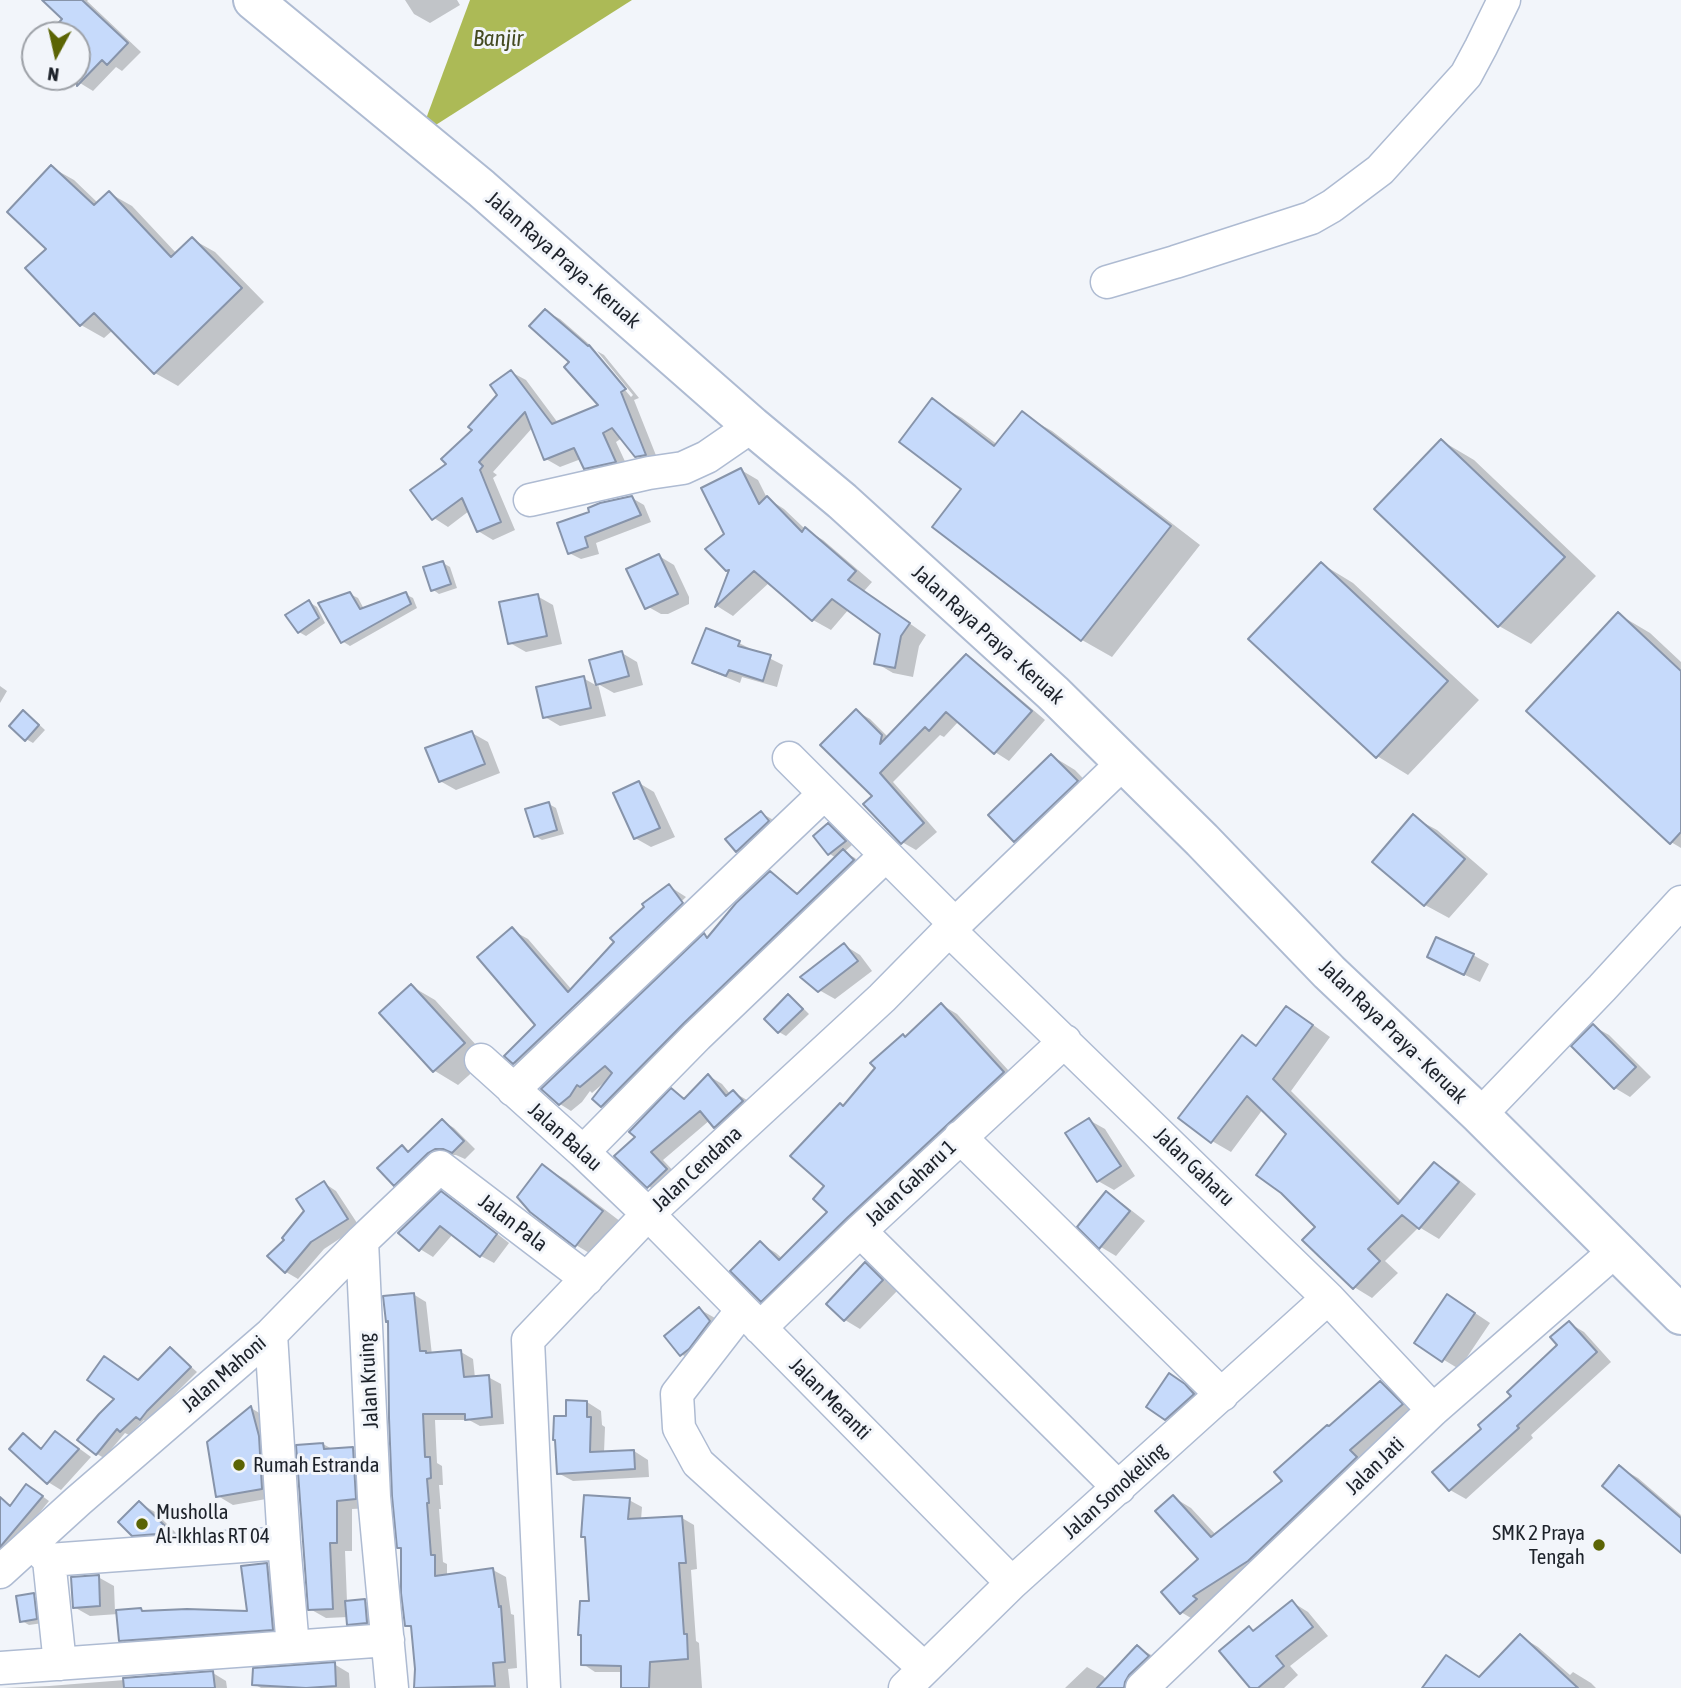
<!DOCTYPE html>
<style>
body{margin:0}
#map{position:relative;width:1681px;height:1688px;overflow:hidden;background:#f2f5fa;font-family:"Asap Condensed",sans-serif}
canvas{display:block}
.north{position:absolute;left:21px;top:21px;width:70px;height:70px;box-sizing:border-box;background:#f2f5fa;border:2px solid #9da1a7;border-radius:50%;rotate:188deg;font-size:19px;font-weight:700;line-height:28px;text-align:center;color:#1d222a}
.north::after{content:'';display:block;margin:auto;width:24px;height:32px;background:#5b6404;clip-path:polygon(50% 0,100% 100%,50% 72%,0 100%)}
</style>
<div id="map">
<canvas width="1681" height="1688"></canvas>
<div class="north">N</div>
</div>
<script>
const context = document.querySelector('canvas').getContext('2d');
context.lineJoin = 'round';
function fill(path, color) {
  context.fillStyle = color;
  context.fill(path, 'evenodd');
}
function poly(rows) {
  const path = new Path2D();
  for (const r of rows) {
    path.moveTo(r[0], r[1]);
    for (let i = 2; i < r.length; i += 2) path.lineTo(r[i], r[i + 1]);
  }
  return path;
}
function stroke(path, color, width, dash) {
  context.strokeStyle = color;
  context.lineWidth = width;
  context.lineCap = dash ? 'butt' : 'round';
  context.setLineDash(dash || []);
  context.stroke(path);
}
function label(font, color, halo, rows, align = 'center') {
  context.font = font + ' "Asap Condensed",sans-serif';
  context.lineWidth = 6;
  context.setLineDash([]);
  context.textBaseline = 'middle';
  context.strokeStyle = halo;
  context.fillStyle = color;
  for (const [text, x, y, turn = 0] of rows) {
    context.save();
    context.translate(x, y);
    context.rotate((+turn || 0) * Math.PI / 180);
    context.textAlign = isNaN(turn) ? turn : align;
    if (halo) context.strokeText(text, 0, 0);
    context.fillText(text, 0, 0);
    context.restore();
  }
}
const water = poly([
 [470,0,632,0,420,135]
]);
const shadow = poly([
 [45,0,88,0,87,1,141,52,122,71,116,67,93,91,80,83,73,77,77,77,77,35,50,35,65,19],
 [405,0,457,0,460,5,430,23,414,14],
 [51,167,74,180,98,203,109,193,132,206,177,254,192,239,215,252,264,302,178,386,155,373,113,330,104,338,81,325],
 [545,311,560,319,590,345,585,343,631,397,633,395,597,351,604,355,639,398,634,400,659,463,651,465,636,456,622,438,616,442,629,470,600,476,585,468,581,459,560,467,546,459,533,427,493,472,497,475,493,478,515,530,493,540,478,531,469,511,448,527,434,518,448,464,500,395,511,372,526,380,558,423,601,406,572,362],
 [932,401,962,418,998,445,1022,414,1052,431,1200,545,1112,657,1082,640,964,488],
 [1442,441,1474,460,1596,576,1531,644,1499,626],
 [741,470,758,480,767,498,784,509,805,529,823,540,872,582,864,591,926,635,919,646,913,677,893,673,876,663,881,634,849,609,831,630,813,620,770,582,733,616,717,606,730,572,727,570,727,535],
 [632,498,644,505,651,522,596,543,599,554,581,559,569,553,560,524],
 [659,556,674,565,689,597,689,604,668,614,661,614,645,605],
 [443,563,450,567,457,588,439,594,432,589],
 [1322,564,1353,583,1479,700,1408,775,1377,756],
 [350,594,358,598,364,609,405,594,413,598,417,608,350,646,342,641],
 [537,596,553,605,562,644,526,652,510,643],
 [309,602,317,607,325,623,306,636,299,632],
 [1618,614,1650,633,1681,662,1681,848,1671,842],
 [707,630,739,643,783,665,777,687,742,677,740,683,708,670,695,663],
 [622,653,637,662,643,685,614,693,598,684,606,716,560,726,545,717,583,678,599,687,591,661],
 [966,656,980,665,1045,720,1009,761,995,752,959,721,944,737,940,735,893,782,937,832,916,850,902,842,874,796,856,711,870,719,889,738],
 [0,686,7,691,0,703],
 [24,713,31,717,45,730,33,743,26,739],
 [472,733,488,742,500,773,456,790,440,781],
 [1052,756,1075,770,1100,796,1039,854,1015,841],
 [639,783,654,792,675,837,651,847,635,838],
 [549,804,556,808,564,834,542,840,535,836],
 [761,813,777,822,753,860,737,851,728,840],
 [1413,817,1437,830,1488,874,1449,918,1425,905],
 [829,825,836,830,852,845,844,852,855,858,864,868,614,1112,602,1106,595,1099,606,1081,592,1093,590,1091,582,1102,571,1111,560,1104,705,936,709,938,770,873,782,880,799,895,836,858,830,854,815,837],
 [669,886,686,897,623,958,617,964,619,966,688,900,697,913,530,1072,514,1063,506,1056,537,1025,512,930,528,939,572,990],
 [581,998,583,1000,548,1033,546,1031],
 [844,945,860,955,872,971,835,999,819,990],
 [1473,955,1489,964,1480,982,1444,965],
 [411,986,435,1000,488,1058,458,1085,435,1071,382,1013],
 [788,997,796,1001,809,1014,786,1036,779,1032],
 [942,1005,957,1014,1019,1082,777,1310,762,1300,760,1243,776,1253,783,1259,830,1212,827,1186,906,1038],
 [1287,1008,1305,1019,1330,1037,1291,1091,1402,1202,1435,1164,1453,1175,1476,1194,1439,1239,1419,1227,1385,1261,1398,1273,1372,1298,1354,1287,1317,1227,1288,1134,1263,1109,1231,1152,1212,1141,1242,1038,1258,1047],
 [1593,1026,1609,1035,1651,1077,1630,1097,1615,1088],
 [709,1076,722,1084,731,1095,733,1092,747,1100,755,1110,728,1134,715,1127,710,1120,663,1160,679,1177,661,1194,648,1186,637,1137,672,1091,686,1099],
 [1089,1120,1105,1129,1135,1176,1114,1190,1098,1181],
 [443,1121,454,1128,475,1149,465,1159,456,1155,448,1155,407,1191,395,1184,402,1147,411,1152],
 [543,1166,566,1180,625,1225,599,1259,576,1245],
 [324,1183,336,1191,359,1226,324,1249,298,1279,286,1272,287,1240],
 [442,1193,455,1201,509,1243,494,1263,481,1256,453,1234,433,1257,420,1249],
 [1106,1194,1122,1203,1145,1221,1116,1256,1101,1247,1080,1227],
 [866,1264,881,1273,898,1290,860,1329,845,1320],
 [413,1294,426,1302,432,1355,461,1352,473,1359,475,1378,488,1377,501,1384,504,1424,480,1426,469,1420,435,1420,437,1463,442,1466,443,1485,439,1485,441,1509,439,1509,443,1562,447,1564,447,1576,493,1570,506,1577,511,1614,514,1615,517,1668,508,1669,510,1688,415,1688,417,1669,413,1629,406,1625,403,1549,399,1547],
 [1463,1305,1490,1323,1459,1369,1416,1343],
 [699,1309,715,1318,725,1331,697,1363,681,1354],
 [1569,1323,1584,1332,1611,1362,1531,1435,1533,1438,1466,1499,1450,1490,1484,1429,1559,1345],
 [170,1349,177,1354,197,1372,154,1415,148,1423,144,1420,129,1435,125,1433,104,1458,97,1454],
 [1381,1383,1399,1394,1420,1416,1199,1623,1181,1612,1200,1559,1173,1497,1191,1508,1216,1535,1284,1481,1329,1428],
 [1185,1385,1200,1395,1182,1428,1166,1418],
 [587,1402,601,1411,602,1425,605,1427,604,1453,634,1451,648,1460,649,1477,573,1481,558,1473,567,1418],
 [251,1408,266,1417,277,1497,233,1505,218,1496],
 [56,1433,69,1441,91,1457,61,1490,48,1482,23,1436,43,1449],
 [323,1444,334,1450,353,1449,369,1458,371,1508,352,1509,352,1551,345,1551,347,1602,365,1601,381,1610,382,1631,364,1633,349,1623,348,1617,326,1618,310,1609],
 [1619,1467,1638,1478,1681,1515,1681,1550],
 [34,1490,49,1501,11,1548,0,1554,0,1507,10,1507],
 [629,1500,642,1507,641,1520,682,1518,694,1525,697,1569,691,1570,696,1641,699,1643,702,1688,622,1688,623,1672,595,1672,583,1664,591,1602,587,1538,583,1536],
 [139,1503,155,1512,179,1536,150,1544,133,1534],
 [267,1565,281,1573,287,1637,135,1648,121,1640,118,1614,90,1616,74,1607,98,1577,114,1586,115,1612,141,1610,147,1613,249,1613],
 [33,1595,40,1600,43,1623,29,1625,22,1621],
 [1292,1602,1308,1612,1328,1636,1290,1666,1298,1675,1284,1688,1253,1688,1249,1628,1255,1631],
 [1520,1636,1538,1647,1570,1675,1573,1672,1591,1683,1596,1688,1425,1688,1447,1657,1480,1678],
 [1137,1647,1153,1656,1144,1686,1128,1677,1118,1668],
 [334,1664,349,1673,350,1688,261,1688,254,1684],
 [1087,1667,1103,1676,1114,1688,1065,1688],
 [213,1673,226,1681,227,1688,3,1688,49,1686]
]);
const building = poly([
 [42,0,82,0,128,43,107,65,102,60,77,86,77,35,48,35,62,19,42,0],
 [51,165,94,205,109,191,171,257,192,237,242,288,154,374,94,313,80,326,25,268,46,249,7,212,51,165],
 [545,309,588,346,589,345,626,389,621,392,646,455,635,457,612,428,603,433,616,462,584,469,574,448,544,460,525,412,479,462,483,466,480,470,501,522,477,532,462,498,432,520,410,490,446,464,441,459,472,430,468,427,497,395,490,385,511,370,552,424,598,405,564,367,569,362,529,326,545,309],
 [932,398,994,446,1022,411,1171,526,1081,641,932,527,961,489,899,442,932,398],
 [1441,439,1565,557,1498,627,1374,509,1441,439],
 [741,468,759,504,767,496,802,532,805,527,856,571,848,580,910,623,901,636,895,668,874,664,880,634,832,599,812,621,754,571,715,607,729,570,726,571,705,549,724,534,701,488,741,468],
 [632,496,641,515,585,537,588,547,568,554,557,523,589,512,588,508,600,503,632,496],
 [659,554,678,594,645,609,626,569,659,554],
 [443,561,451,584,431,591,423,567,443,561],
 [1321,562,1448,681,1376,758,1248,639,1321,562],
 [350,592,360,609,406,592,411,604,341,643,318,603,350,592],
 [538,594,547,636,508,644,499,602,538,594],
 [309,600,319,618,298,633,285,615,309,600],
 [1618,612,1681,671,1681,832,1670,844,1526,711,1618,612],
 [706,628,740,641,738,646,771,655,763,681,729,670,726,676,692,663,706,628],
 [622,651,629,676,596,685,589,660,622,651],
 [966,654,1032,711,994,754,946,712,929,731,925,727,880,773,924,823,901,844,863,804,872,796,820,745,856,709,882,735,880,744,966,654],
 [584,676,591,708,543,718,536,687,584,676],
 [23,710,39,725,25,741,9,726,23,710],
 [472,731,485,764,439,782,425,748,472,731],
 [1051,754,1078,781,1014,842,988,815,1051,754],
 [639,781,660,828,634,839,613,793,639,781],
 [549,802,557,830,534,837,525,809,549,802],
 [761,811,769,821,736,852,725,839,761,811],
 [1413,814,1465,859,1424,906,1372,862,1413,814],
 [828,823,846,841,828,855,813,836,828,823],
 [843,849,854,860,684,1023,601,1107,592,1099,612,1073,605,1066,580,1087,577,1085,570,1096,559,1105,541,1089,704,933,707,938,736,903,770,871,797,894,843,849],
 [669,884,683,903,513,1064,504,1056,535,1025,477,957,512,927,568,992,614,942,610,938,644,907,642,904,669,884],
 [1436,937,1474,954,1464,975,1427,957,1436,937],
 [844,943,858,961,818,992,800,977,844,943],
 [411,984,465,1043,433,1072,379,1013,411,984],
 [788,994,803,1009,778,1033,764,1019,788,994],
 [941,1003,1004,1072,847,1218,761,1302,730,1271,760,1241,779,1260,827,1212,813,1199,824,1186,790,1156,840,1103,843,1106,875,1068,870,1063,903,1034,905,1037,941,1003],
 [1286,1006,1313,1025,1273,1079,1398,1204,1434,1162,1459,1182,1419,1229,1402,1215,1368,1249,1380,1261,1353,1289,1302,1240,1315,1227,1281,1193,1256,1175,1286,1134,1247,1096,1211,1143,1178,1118,1242,1035,1256,1046,1286,1006],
 [1593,1024,1636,1067,1614,1089,1571,1046,1593,1024],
 [708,1074,726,1096,733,1090,743,1101,714,1128,700,1111,651,1152,667,1169,647,1188,614,1156,635,1137,629,1132,671,1088,684,1099,708,1074],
 [1089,1118,1121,1166,1097,1182,1065,1133,1089,1118],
 [442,1119,464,1141,452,1153,443,1149,435,1149,428,1153,394,1186,377,1168,402,1145,408,1152,442,1119],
 [542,1164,603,1211,575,1247,530,1212,517,1197,542,1164],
 [324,1181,348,1219,311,1242,285,1273,267,1256,284,1240,282,1238,304,1211,296,1199,324,1181],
 [441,1191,497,1234,480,1257,440,1226,419,1251,398,1233,441,1191],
 [1106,1191,1130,1211,1099,1249,1077,1227,1106,1191],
 [865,1262,883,1280,844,1321,826,1304,865,1262],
 [414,1293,420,1351,426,1351,426,1353,461,1350,464,1377,489,1375,492,1417,465,1420,465,1414,423,1414,425,1457,430,1457,431,1478,427,1479,429,1503,427,1503,431,1555,435,1555,435,1576,493,1568,499,1607,501,1606,505,1662,493,1663,495,1686,414,1688,415,1669,411,1626,405,1626,401,1593,401,1548,397,1548,392,1496,389,1418,388,1321,386,1322,383,1296,414,1293],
 [1447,1294,1475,1313,1442,1362,1414,1343,1447,1294],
 [699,1307,710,1321,689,1349,680,1356,664,1336,699,1307],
 [1569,1321,1597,1352,1517,1426,1519,1428,1449,1491,1432,1472,1481,1429,1478,1425,1511,1396,1507,1392,1557,1345,1550,1337,1569,1321],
 [170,1347,191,1367,147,1411,140,1420,136,1417,120,1432,117,1429,96,1455,77,1440,99,1414,114,1399,87,1380,104,1356,138,1380,170,1347],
 [1169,1373,1185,1384,1194,1394,1165,1420,1146,1407,1169,1373],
 [1380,1381,1403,1404,1350,1450,1357,1457,1248,1561,1193,1596,1197,1599,1180,1614,1161,1592,1198,1559,1155,1511,1173,1495,1211,1537,1282,1481,1274,1472,1327,1425,1329,1426,1380,1381],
 [566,1400,587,1401,587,1417,591,1417,590,1452,634,1450,635,1469,557,1474,555,1440,553,1440,554,1416,566,1416,566,1400],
 [251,1406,259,1436,262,1489,216,1497,207,1442,251,1406],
 [55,1431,79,1449,47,1484,9,1449,23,1433,41,1449,55,1431],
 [323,1443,324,1449,353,1447,356,1499,337,1501,337,1543,330,1543,333,1609,308,1610,296,1445,323,1443],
 [1619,1465,1681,1518,1681,1553,1602,1486,1619,1465],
 [26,1484,43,1496,0,1547,0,1497,10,1506,26,1484],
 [584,1495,630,1498,628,1519,682,1516,686,1563,679,1563,684,1634,687,1634,688,1659,650,1662,649,1688,621,1688,621,1666,581,1665,581,1635,578,1635,580,1601,589,1601,585,1537,581,1537,584,1495],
 [139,1501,165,1526,157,1534,132,1536,118,1522,139,1501],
 [267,1563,273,1630,119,1641,116,1610,141,1608,142,1611,187,1609,247,1611,241,1566,267,1563],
 [99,1575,100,1606,73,1608,71,1577,99,1575],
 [34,1593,37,1619,20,1622,16,1596,34,1593],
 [365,1599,367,1623,347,1625,345,1601,365,1599],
 [1292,1600,1313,1627,1276,1656,1284,1666,1258,1688,1250,1688,1219,1651,1249,1626,1253,1631,1292,1600],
 [1520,1634,1578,1688,1422,1688,1446,1655,1479,1677,1520,1634],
 [1137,1645,1149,1656,1129,1675,1125,1682,1124,1688,1097,1688,1137,1645],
 [335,1662,336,1686,306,1688,252,1685,253,1668,335,1662],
 [213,1671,215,1688,124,1688,123,1678,213,1671]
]);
const street = poly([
 [1107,282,1175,262,1311,218,1332,206,1380,170,1466,75,1481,47,1504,0],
 [530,500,649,473,683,468,707,457,752,426],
 [789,758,955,924],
 [949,930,1328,1298,1433,1410],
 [481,1060,583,1152,648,1214,1012,1583],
 [513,1090,824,794],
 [1480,1115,1602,988,1681,902],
 [960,1137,1222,1395],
 [583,1152,697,1036,885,856],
 [860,1231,1119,1488],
 [362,1241,374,1497,392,1688],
 [742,1310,677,1394,679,1428,698,1463,924,1668],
 [760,1328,860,1231,1065,1041],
 [271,1334,284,1543,293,1647],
 [32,1543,49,1560,284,1543],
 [49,1560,60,1664],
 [0,1572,78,1501,271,1334,362,1241,440,1167,587,1279],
 [0,1668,388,1640],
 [544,1688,528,1340,648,1214,882,998,949,930,1123,763],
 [905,1688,1012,1583,1328,1298],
 [1142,1688,1433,1410,1615,1251]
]);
const primary = poly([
 [253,0,481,188,752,426,842,501,1053,693,1202,840,1329,972,1480,1115,1681,1315]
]);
const markers = [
 [239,1465,7,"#5b6404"],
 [142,1524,7,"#5b6404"],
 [1599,1545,7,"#5b6404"]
];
const streetNames = [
 ["Jalan Raya Praya - Keruak",563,260,41],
 ["Jalan Raya Praya - Keruak",988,635,42],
 ["Jalan Raya Praya - Keruak",1393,1032,44],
 ["Jalan Balau",565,1137,42],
 ["Jalan Gaharu",1194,1167,44],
 ["Jalan Cendana",697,1169,-43],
 ["Jalan Gaharu 1",911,1183,-43],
 ["Jalan Pala",513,1223,37],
 ["Jalan Mahoni",224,1374,-41],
 ["Jalan Kruing",369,1381,-93],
 ["Jalan Meranti",830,1399,45],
 ["Jalan Jati",1375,1466,-44],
 ["Jalan Sonokeling",1115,1491,-42]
];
const poiNames = [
 ["Rumah Estranda",253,1465],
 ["Musholla",156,1512],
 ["Al-Ikhlas RT 04",156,1536],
 ["SMK 2 Praya",1585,1533,"right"],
 ["Tengah",1585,1557,"right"]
];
const waterNames = [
 ["Banjir",498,39]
];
fill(water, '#acba56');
fill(shadow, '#0003');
fill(building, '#c6dafb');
stroke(building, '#8794aa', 2);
stroke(street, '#aebbd2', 35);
stroke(primary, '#aebbd2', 42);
stroke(street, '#fff', 32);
stroke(primary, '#fff', 38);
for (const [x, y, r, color] of markers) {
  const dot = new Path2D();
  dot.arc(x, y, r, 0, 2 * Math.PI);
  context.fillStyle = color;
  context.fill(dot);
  stroke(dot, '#f2f5fa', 2.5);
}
label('21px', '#1d222a', '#f2f5fa', streetNames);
label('21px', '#1d222a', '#f2f5fa', poiNames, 'left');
label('italic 23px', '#444a21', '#f2f5fa', waterNames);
</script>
